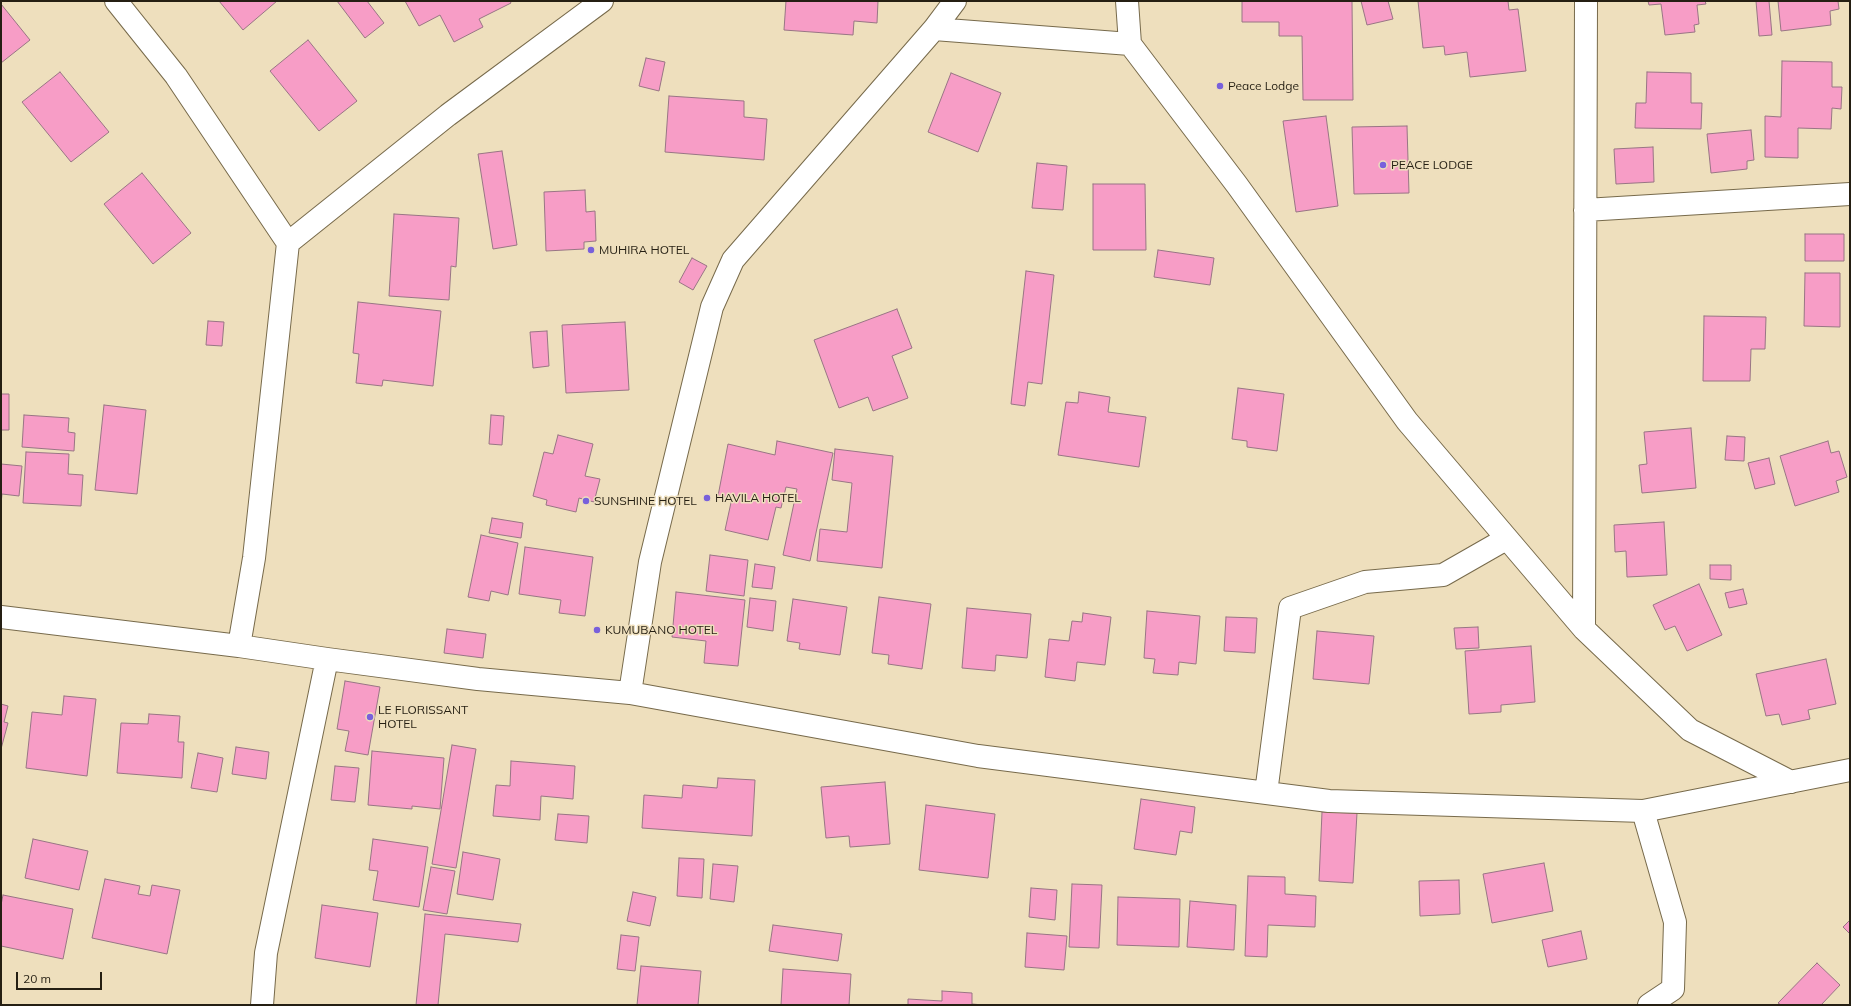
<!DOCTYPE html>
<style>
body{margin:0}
#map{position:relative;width:1851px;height:1006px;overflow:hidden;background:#eedfbd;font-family:Mulish,sans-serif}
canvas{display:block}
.frame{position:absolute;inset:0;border:2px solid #251f13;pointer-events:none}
.scale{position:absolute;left:16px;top:972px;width:86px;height:18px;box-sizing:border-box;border:2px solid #251f13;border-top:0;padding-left:5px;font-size:12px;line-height:14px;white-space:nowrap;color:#251f13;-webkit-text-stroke:3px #eedfbd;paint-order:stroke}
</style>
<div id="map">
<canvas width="1851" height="1006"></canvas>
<div class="frame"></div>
<div class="scale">20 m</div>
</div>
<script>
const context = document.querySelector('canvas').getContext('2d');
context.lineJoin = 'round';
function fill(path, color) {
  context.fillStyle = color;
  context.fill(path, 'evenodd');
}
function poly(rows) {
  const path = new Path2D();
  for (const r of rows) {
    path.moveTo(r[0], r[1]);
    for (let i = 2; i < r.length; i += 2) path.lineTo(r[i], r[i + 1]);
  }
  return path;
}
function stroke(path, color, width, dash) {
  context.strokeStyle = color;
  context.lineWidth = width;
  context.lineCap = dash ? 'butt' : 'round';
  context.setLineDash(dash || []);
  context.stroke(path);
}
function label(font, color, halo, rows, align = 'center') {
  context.font = font + ' Mulish,sans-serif';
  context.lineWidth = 3;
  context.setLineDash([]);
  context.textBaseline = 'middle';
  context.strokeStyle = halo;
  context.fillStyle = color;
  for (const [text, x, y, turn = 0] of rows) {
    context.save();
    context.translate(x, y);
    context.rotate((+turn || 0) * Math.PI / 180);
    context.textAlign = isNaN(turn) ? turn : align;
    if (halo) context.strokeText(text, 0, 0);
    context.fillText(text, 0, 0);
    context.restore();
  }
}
const building = poly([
 [219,1,277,1,243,30,219,1],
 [337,1,367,1,384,23,365,38,337,1],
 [405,1,510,1,511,3,479,19,483,27,454,42,440,15,419,26,405,1],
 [786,1,878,1,877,23,854,21,853,35,784,30,786,1],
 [1242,1,1352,1,1353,100,1303,100,1302,36,1279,36,1279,22,1242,22,1242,1],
 [1361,1,1388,1,1393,19,1367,25,1361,1],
 [1418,1,1508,1,1509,10,1518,9,1526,71,1470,77,1467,52,1445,55,1444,46,1423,48,1418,1],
 [1648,1,1705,1,1706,4,1697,5,1699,24,1694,25,1695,32,1665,35,1661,4,1649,5,1648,1],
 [1756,1,1769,1,1772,35,1759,36,1756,1],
 [1778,1,1838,1,1839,9,1830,11,1831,25,1781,31,1778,1],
 [1,4,30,40,1,63,1,4],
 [308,40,357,101,319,131,270,71,308,40],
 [646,58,665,62,659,91,639,86,646,58],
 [1782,61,1832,62,1832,87,1842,87,1841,109,1832,108,1831,129,1798,128,1798,158,1765,157,1765,116,1781,117,1782,61],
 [60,72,109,132,71,162,22,102,60,72],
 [1647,72,1691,73,1691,103,1702,103,1701,129,1635,128,1636,103,1646,103,1647,72],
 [951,73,1001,93,978,152,928,132,951,73],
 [669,96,744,101,744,117,767,119,764,160,665,152,669,96],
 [1326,116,1338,206,1296,212,1283,121,1326,116],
 [1407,126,1409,193,1354,194,1352,127,1407,126],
 [1751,130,1754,160,1747,161,1747,169,1711,173,1707,134,1751,130],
 [1653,147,1654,182,1616,184,1614,149,1653,147],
 [502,151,517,245,493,249,478,154,502,151],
 [1037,163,1067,166,1063,210,1032,208,1037,163],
 [142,173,191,233,153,264,104,204,142,173],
 [1093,184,1145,184,1146,250,1093,250,1093,184],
 [585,190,586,212,595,211,596,241,584,242,584,249,546,251,544,192,585,190],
 [394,214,459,218,456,267,451,266,449,300,389,296,394,214],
 [1805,234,1844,234,1844,261,1805,261,1805,234],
 [1158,250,1214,258,1210,285,1154,277,1158,250],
 [692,258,707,266,693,290,679,282,692,258],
 [1026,271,1054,275,1042,384,1028,382,1025,406,1011,404,1026,271],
 [1805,273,1840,273,1840,327,1804,326,1805,273],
 [358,302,441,311,433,386,383,380,382,386,356,383,359,354,353,353,358,302],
 [897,309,912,348,892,356,908,398,873,411,868,397,839,408,814,340,897,309],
 [1704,316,1766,317,1765,349,1751,349,1750,381,1703,381,1704,316],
 [208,321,224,322,222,346,206,345,208,321],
 [625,322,629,390,566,393,562,325,625,322],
 [547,331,549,366,533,368,530,332,547,331],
 [1238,388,1284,394,1277,451,1247,447,1247,441,1232,439,1238,388],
 [1079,392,1110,397,1108,412,1146,417,1139,467,1058,455,1066,402,1078,403,1079,392],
 [1,394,9,394,9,430,1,430,1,394],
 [104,405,146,410,137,494,95,490,104,405],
 [24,415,69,418,68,432,75,433,74,451,22,447,24,415],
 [491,415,504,416,502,445,489,444,491,415],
 [1691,428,1696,488,1642,493,1639,465,1647,464,1644,432,1691,428],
 [558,435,593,444,585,476,600,479,594,502,579,498,576,512,546,505,547,500,533,496,544,452,553,454,558,435],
 [1727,436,1745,437,1744,461,1725,460,1727,436],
 [777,441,833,453,810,561,783,555,797,489,786,487,781,508,776,507,768,540,725,530,732,498,718,496,728,444,775,455,777,441],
 [1828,441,1831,453,1839,451,1847,477,1836,481,1839,492,1795,506,1780,456,1828,441],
 [835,449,893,456,882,568,817,561,820,529,847,532,852,483,832,480,835,449],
 [26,452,69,454,68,474,83,475,81,506,23,503,26,452],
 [1769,458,1775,484,1755,489,1748,463,1769,458],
 [1,464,22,466,19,496,2,494,1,504,1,464],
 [492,518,523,523,521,538,489,533,492,518],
 [1664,522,1667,575,1627,577,1626,551,1615,552,1614,525,1664,522],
 [481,535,518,543,508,595,491,591,489,601,468,597,481,535],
 [525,547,593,557,585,616,559,613,561,600,519,594,525,547],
 [710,555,748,560,744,596,706,591,710,555],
 [755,564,775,567,772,589,752,587,755,564],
 [1710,565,1731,565,1731,580,1710,579,1710,565],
 [1699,584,1722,635,1687,651,1675,626,1665,630,1653,605,1699,584],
 [1743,589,1747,604,1729,608,1725,593,1743,589],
 [676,592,745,600,738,666,704,663,706,641,672,637,676,592],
 [879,597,931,604,922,669,888,664,889,655,872,653,879,597],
 [750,598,776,601,773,631,747,627,750,598],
 [793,599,847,607,840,655,799,649,800,643,787,641,793,599],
 [967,608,1031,614,1027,658,996,655,995,671,962,668,967,608],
 [1147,611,1200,616,1196,664,1179,662,1178,675,1153,673,1155,659,1144,658,1147,611],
 [1083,613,1111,617,1105,665,1077,662,1075,681,1045,677,1049,639,1069,641,1072,621,1082,622,1083,613],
 [1226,617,1257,618,1255,653,1224,651,1226,617],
 [1478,627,1479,648,1456,649,1454,628,1478,627],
 [447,629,486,634,483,658,444,653,447,629],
 [1317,631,1374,636,1369,684,1313,679,1317,631],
 [1531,646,1535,702,1501,705,1501,712,1469,714,1465,651,1531,646],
 [1826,659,1836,704,1808,710,1810,719,1782,725,1779,714,1766,716,1756,674,1826,659],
 [345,681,380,687,368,755,345,751,349,731,337,729,345,681],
 [64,696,96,699,87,776,26,768,32,712,62,715,64,696],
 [1,704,8,706,4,722,8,723,1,749,1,704],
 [149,714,180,716,178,742,184,742,182,778,117,773,121,723,148,724,149,714],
 [452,745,476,749,456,868,432,864,452,745],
 [236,747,269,752,266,779,232,774,236,747],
 [372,751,444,758,440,809,412,806,412,809,368,805,372,751],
 [198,753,223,758,217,792,191,788,198,753],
 [511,761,575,766,573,799,541,796,540,820,493,816,496,785,510,786,511,761],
 [335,766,359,768,355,802,331,800,335,766],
 [718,778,755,780,752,836,642,828,644,795,682,798,683,785,717,788,718,778],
 [885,782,890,844,850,847,849,836,826,838,821,787,885,782],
 [1141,799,1195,807,1192,833,1180,831,1176,855,1134,849,1141,799],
 [926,805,995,814,988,878,919,870,926,805],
 [1322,812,1357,813,1353,883,1319,881,1322,812],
 [558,814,589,816,587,843,555,840,558,814],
 [33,839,88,851,79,890,25,878,33,839],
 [373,839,428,847,419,907,373,900,378,871,369,870,373,839],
 [463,852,500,859,493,900,457,894,463,852],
 [679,858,704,859,702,898,677,896,679,858],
 [1544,863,1553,911,1492,923,1483,874,1544,863],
 [713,864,738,866,734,902,710,899,713,864],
 [431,867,455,871,447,914,423,910,431,867],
 [1248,876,1285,877,1285,894,1316,896,1315,927,1268,925,1267,957,1245,956,1248,876],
 [105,879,140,886,138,894,150,896,152,885,180,890,167,954,92,938,105,879],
 [1459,880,1460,914,1420,916,1419,881,1459,880],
 [1072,884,1102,885,1099,948,1069,947,1072,884],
 [1031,888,1057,890,1055,920,1029,917,1031,888],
 [633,892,656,897,650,926,627,921,633,892],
 [3,895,73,909,63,959,1,946,1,905,3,895],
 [1118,897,1180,899,1179,947,1117,945,1118,897],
 [1190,901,1236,905,1234,950,1187,947,1190,901],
 [322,905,378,913,370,967,315,958,322,905],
 [425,914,521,924,518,942,445,934,438,1005,416,1005,425,914],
 [1850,920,1850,934,1843,927,1850,920],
 [773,925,842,934,838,961,769,951,773,925],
 [1581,931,1587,959,1548,967,1542,940,1581,931],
 [1027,933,1067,936,1064,970,1025,967,1027,933],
 [621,935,639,937,635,971,617,969,621,935],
 [1817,963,1840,985,1821,1005,1781,1005,1778,1003,1817,963],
 [641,966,701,971,698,1005,637,1005,641,966],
 [783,969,851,974,849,1005,781,1005,783,969],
 [942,991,972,993,972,1004,983,1005,908,1005,908,999,942,1001,942,991]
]);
const minor = poly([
 [116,1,176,76,288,243],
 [1127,1,1130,44],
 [934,29,1130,44,1237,185,1407,421,1584,629,1690,730,1791,782],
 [1585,210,1850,194],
 [1,617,239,646,327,659,478,679,630,693,978,756,1329,801,1643,811,1850,770],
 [1584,629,1586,1],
 [239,646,254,558,288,243,448,115,602,1],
 [630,693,650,562,712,307,733,260,934,29,955,1],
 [1266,793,1290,608,1365,582,1443,575,1506,539],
 [1643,811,1675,922,1673,989,1649,1005],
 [262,1005,266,953,327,659]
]);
const markers = [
 [1220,86,4,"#7860db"],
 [1383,165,4,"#7860db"],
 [591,250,4,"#7860db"],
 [707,498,4,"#7860db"],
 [586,501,4,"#7860db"],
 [597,630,4,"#7860db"],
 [370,717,4,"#7860db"]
];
const poiNames = [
 ["Peace Lodge",1228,86],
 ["PEACE LODGE",1391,165],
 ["MUHIRA HOTEL",599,250],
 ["HAVILA HOTEL",715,498],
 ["SUNSHINE HOTEL",594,501],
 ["KUMUBANO HOTEL",605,630],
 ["LE FLORISSANT",378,710],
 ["HOTEL",378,724]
];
fill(building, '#f79dc6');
stroke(building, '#987584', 1);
stroke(minor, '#776a4b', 24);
stroke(minor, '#fff', 22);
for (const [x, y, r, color] of markers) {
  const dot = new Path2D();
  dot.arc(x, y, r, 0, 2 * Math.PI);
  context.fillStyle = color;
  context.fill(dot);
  stroke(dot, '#eedfbd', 1.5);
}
label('12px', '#251f13', '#eedfbd', poiNames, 'left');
</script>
